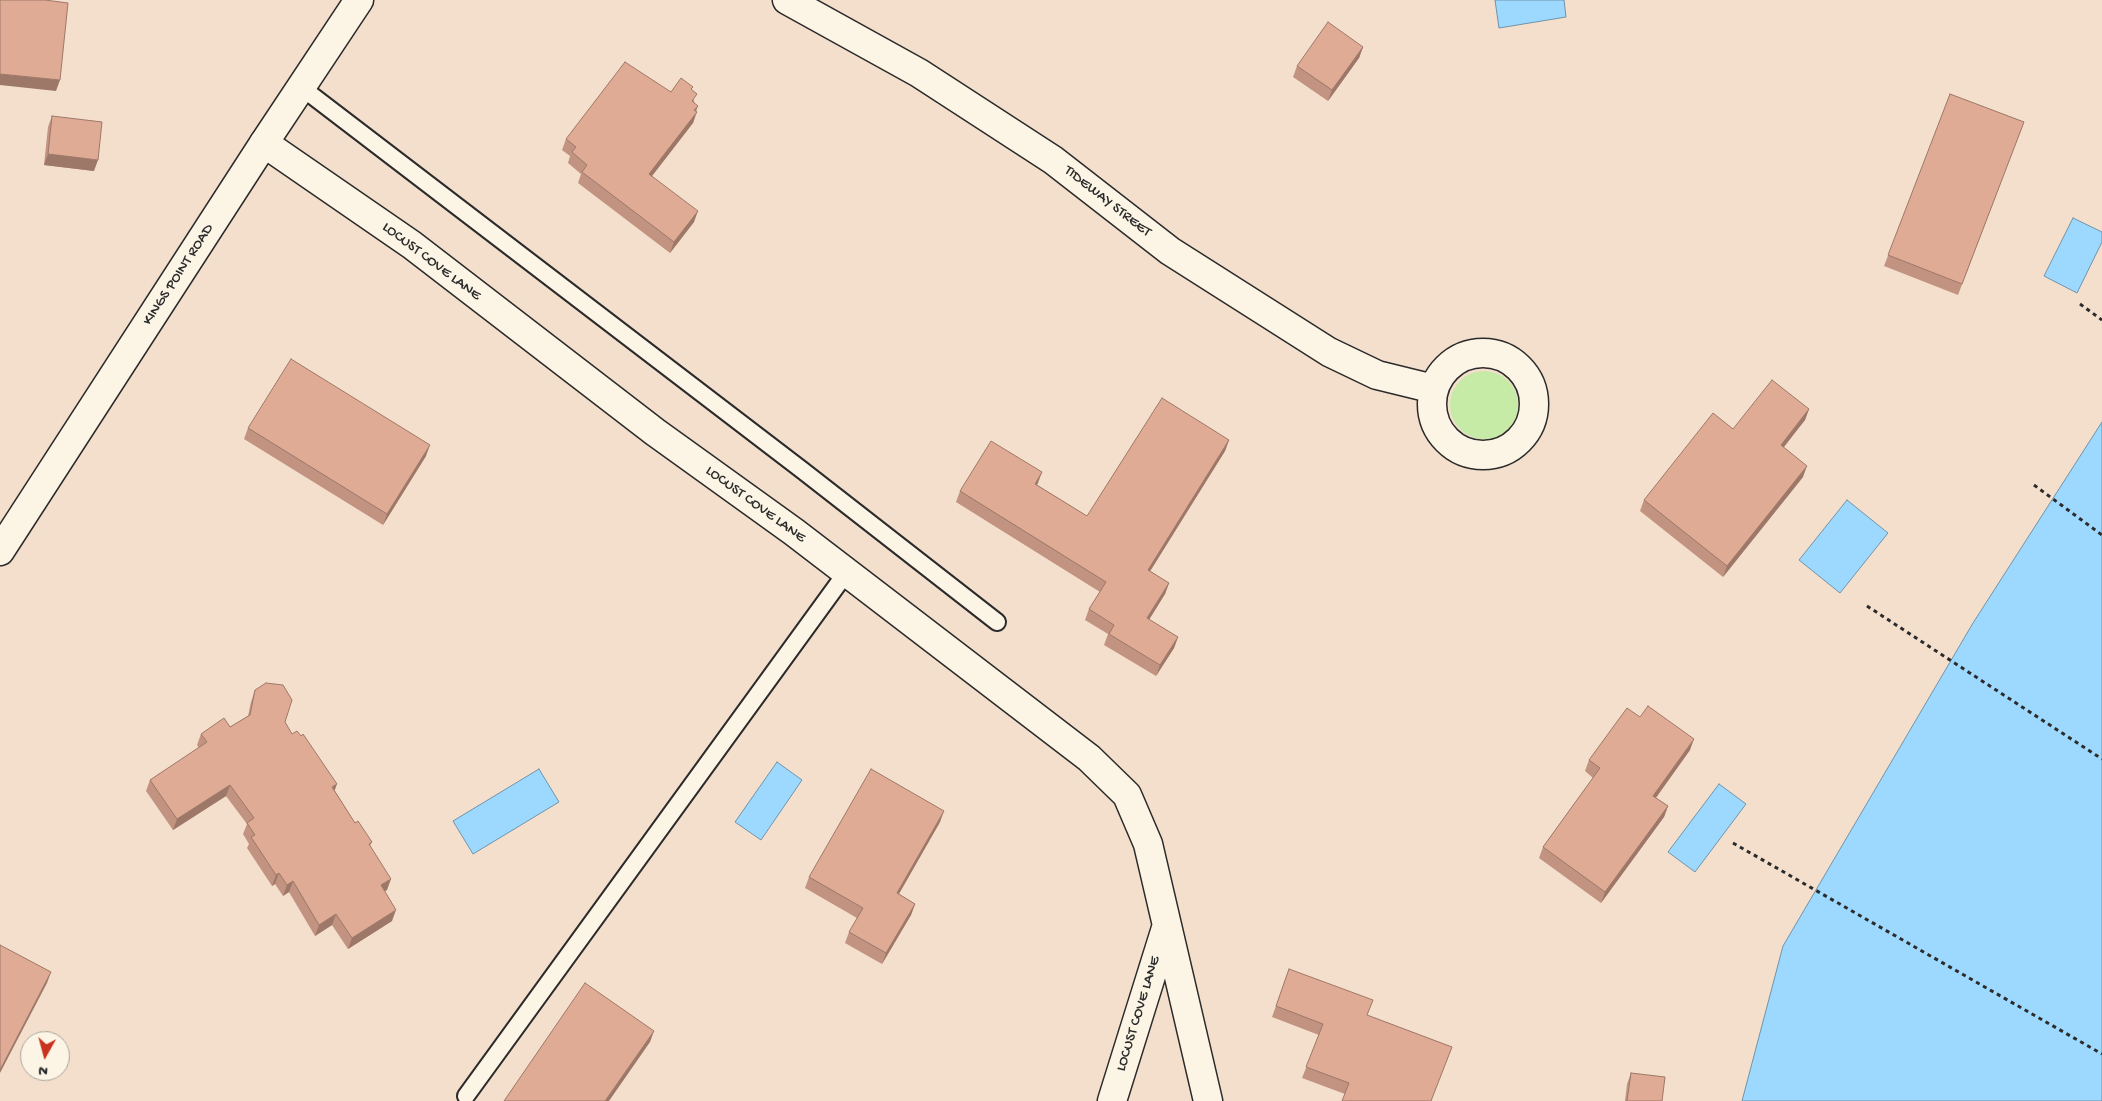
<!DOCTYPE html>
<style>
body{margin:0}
#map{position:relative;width:2102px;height:1101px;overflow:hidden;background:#f4dfcd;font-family:"Gochi Hand",sans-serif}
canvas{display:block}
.north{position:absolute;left:20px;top:1031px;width:50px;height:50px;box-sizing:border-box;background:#fcf5e5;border:1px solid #a8a49b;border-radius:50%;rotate:187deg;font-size:14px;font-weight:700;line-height:20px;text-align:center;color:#2b2b2b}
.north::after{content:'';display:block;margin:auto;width:18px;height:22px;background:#c8321e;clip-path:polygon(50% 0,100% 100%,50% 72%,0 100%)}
</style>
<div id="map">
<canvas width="2102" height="1101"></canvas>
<div class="north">N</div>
</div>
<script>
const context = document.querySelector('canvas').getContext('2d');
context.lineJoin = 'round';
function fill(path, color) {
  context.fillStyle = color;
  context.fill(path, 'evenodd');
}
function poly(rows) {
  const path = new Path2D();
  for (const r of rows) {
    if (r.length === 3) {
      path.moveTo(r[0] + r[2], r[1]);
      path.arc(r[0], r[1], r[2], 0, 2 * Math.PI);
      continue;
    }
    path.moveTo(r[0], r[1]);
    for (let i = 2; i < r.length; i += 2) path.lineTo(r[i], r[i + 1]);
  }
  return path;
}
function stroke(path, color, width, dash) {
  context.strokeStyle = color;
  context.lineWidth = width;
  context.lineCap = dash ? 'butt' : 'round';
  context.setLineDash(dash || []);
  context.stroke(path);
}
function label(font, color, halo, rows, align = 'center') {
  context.font = font + ' "Gochi Hand",sans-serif';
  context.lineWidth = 4.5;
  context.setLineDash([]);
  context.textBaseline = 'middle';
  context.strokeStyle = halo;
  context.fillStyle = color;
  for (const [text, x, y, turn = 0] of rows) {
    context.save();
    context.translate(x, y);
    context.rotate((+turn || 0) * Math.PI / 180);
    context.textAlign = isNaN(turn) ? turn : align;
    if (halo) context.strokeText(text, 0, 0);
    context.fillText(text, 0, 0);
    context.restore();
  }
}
const green = poly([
 [1484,405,34]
]);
const water = poly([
 [1495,0,1564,0,1566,17,1499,28,1495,0],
 [2073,218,2102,232,2102,242,2077,293,2044,276,2073,218],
 [2102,422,2102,1101,1742,1101,1783,946,1973,623,2102,422],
 [1847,500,1888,533,1840,593,1799,560,1847,500],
 [777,762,802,780,761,840,735,822,777,762],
 [539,769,559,802,473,854,453,821,539,769],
 [1719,784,1746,804,1695,872,1668,852,1719,784]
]);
const path = poly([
 [2080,304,2102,320],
 [2034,485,2102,535],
 [1867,606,2102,759],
 [1733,843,2102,1054]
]);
const service = poly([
 [301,87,802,470,997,622],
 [466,1096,846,573]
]);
const minor = poly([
 [787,0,919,73,1053,160,1170,251,1329,352,1377,375,1434,389],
 [264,143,412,245,655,432,794,532,1089,758,1127,795,1148,844,1208,1101],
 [1483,404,51],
 [1112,1101,1166,928]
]);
const secondary = poly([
 [0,551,264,143,359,0]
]);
const wall = poly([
 [1363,47,1359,58,1328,101,1293,77,1297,66],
 [692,90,696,111,693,123,652,176,694,222,670,253,578,183,581,174,568,163,570,156,562,150,566,139,671,92],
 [1950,94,2024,122,1958,295,1884,266],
 [52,116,94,171,44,165,48,127],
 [1809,409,1805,420,1783,447,1803,477,1723,577,1640,511,1644,500,1733,429],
 [248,428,426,456,383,525,244,439],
 [1229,440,1225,451,1150,571,1169,583,1165,594,1149,620,1178,637,1174,648,1156,676,1104,645,1108,634,1085,620,1089,609,1100,592,956,502,960,491,1038,483,1037,485,1087,516],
 [255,690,285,722,292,734,335,791,355,823,372,842,370,846,387,890,384,891,392,921,348,949,332,925,315,936,289,892,283,896,275,884,272,886,247,848,249,844,243,834,247,824,226,796,173,830,146,791,150,780,199,748,197,745,201,734,230,727,248,716,251,702],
 [1690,750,1656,798,1668,806,1664,817,1601,903,1539,858,1543,847,1593,778,1585,771,1589,760],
 [940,822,899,894,915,904,911,915,882,964,845,943,849,932,857,918,805,888,809,877],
 [1289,969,1367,1015,1452,1047,1345,1094,1302,1078,1319,1035,1272,1017],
 [1631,1073,1662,1101,1625,1101,1627,1084]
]);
const shadedWall = poly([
 [1363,47,1359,58,1328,101,1332,90],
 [0,74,60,80,56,91,0,85],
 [698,106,694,117,697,112,693,123,645,185,649,174],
 [48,154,98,160,94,171,44,165],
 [698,211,694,222,670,253,674,242],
 [1809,409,1805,420,1777,456,1781,445],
 [1229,440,1225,451,1144,581,1148,570],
 [430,445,426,456,383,525,387,514],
 [1807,466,1803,477,1723,577,1727,566],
 [1042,472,1038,483,1031,495,1035,484],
 [1169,583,1165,594,1143,629,1147,618],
 [1178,637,1174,648,1156,676,1160,665],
 [1694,739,1690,750,1649,807,1653,796],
 [337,784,333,795,332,787],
 [230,785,226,796,173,830,177,819],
 [1668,806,1664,817,1601,903,1605,892],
 [944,811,940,822,893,904,897,893],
 [279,873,275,884,272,886,276,875],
 [391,879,387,890,377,896,381,885],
 [293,881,289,892,283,896,287,885],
 [915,904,911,915,882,964,886,953],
 [396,910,392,921,348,949,352,938],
 [336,914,332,925,315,936,319,925],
 [51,972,47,983,0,1073,0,1070],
 [654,1031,650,1042,609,1101,605,1101]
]);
const building = poly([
 [0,0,45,0,68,3,60,80,0,74,0,0],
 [1328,22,1363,47,1332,90,1297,66,1328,22],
 [625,62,671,92,681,78,693,87,691,89,697,94,692,101,698,106,694,110,697,112,649,174,698,211,674,242,582,172,587,165,572,152,576,147,566,139,625,62],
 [1950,94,2024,122,1962,284,1888,255,1950,94],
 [52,116,102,122,98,160,48,154,52,116],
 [291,359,430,445,387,514,248,428,291,359],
 [1772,380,1809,409,1781,445,1807,466,1727,566,1644,500,1713,413,1733,429,1772,380],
 [1162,398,1229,440,1148,570,1169,583,1147,618,1178,637,1160,665,1109,634,1114,625,1089,609,1106,582,960,491,991,441,1042,472,1035,484,1087,516,1162,398],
 [266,683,283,685,292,700,285,722,292,734,297,731,301,736,303,734,337,784,332,787,355,823,358,821,372,842,369,844,391,879,381,885,396,910,352,938,336,914,319,925,293,881,287,885,279,873,276,875,251,837,255,835,247,823,254,818,230,785,177,819,150,780,207,742,201,734,224,718,230,727,250,715,255,690,266,683],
 [1648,706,1694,739,1653,796,1668,806,1605,892,1543,847,1600,768,1589,760,1627,708,1640,717,1648,706],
 [871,769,944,811,897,893,915,904,886,953,849,932,863,908,809,877,871,769],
 [0,945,51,972,0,1070,0,945],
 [1289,969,1373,1000,1367,1015,1452,1047,1431,1101,1342,1101,1349,1083,1306,1067,1323,1024,1276,1006,1289,969],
 [585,983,654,1031,605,1101,504,1101,585,983],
 [1631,1073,1665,1077,1662,1101,1627,1101,1631,1073]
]);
const streetNames = [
 ["TIDEWAY STREET",1107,202,38],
 ["LOCUST COVE LANE",431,262,37],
 ["KINGS POINT ROAD",179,275,-57],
 ["LOCUST COVE LANE",755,505,36],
 ["LOCUST COVE LANE",1139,1014,-73]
];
fill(green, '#c5eba6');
fill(water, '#9dd8fe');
stroke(water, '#6f93aa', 1);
stroke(service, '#2b2b2b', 20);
stroke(minor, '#2b2b2b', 31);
stroke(secondary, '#2b2b2b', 31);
stroke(path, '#2b2b2b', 3, [4, 4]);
stroke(service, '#fcf5e5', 16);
stroke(minor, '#fcf5e5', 28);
stroke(secondary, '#fcf5e5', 28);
fill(wall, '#c19380');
fill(shadedWall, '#9d7868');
fill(building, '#e0ab95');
stroke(building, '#9d7868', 1);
label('15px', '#2b2b2b', '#fcf5e5', streetNames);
</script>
